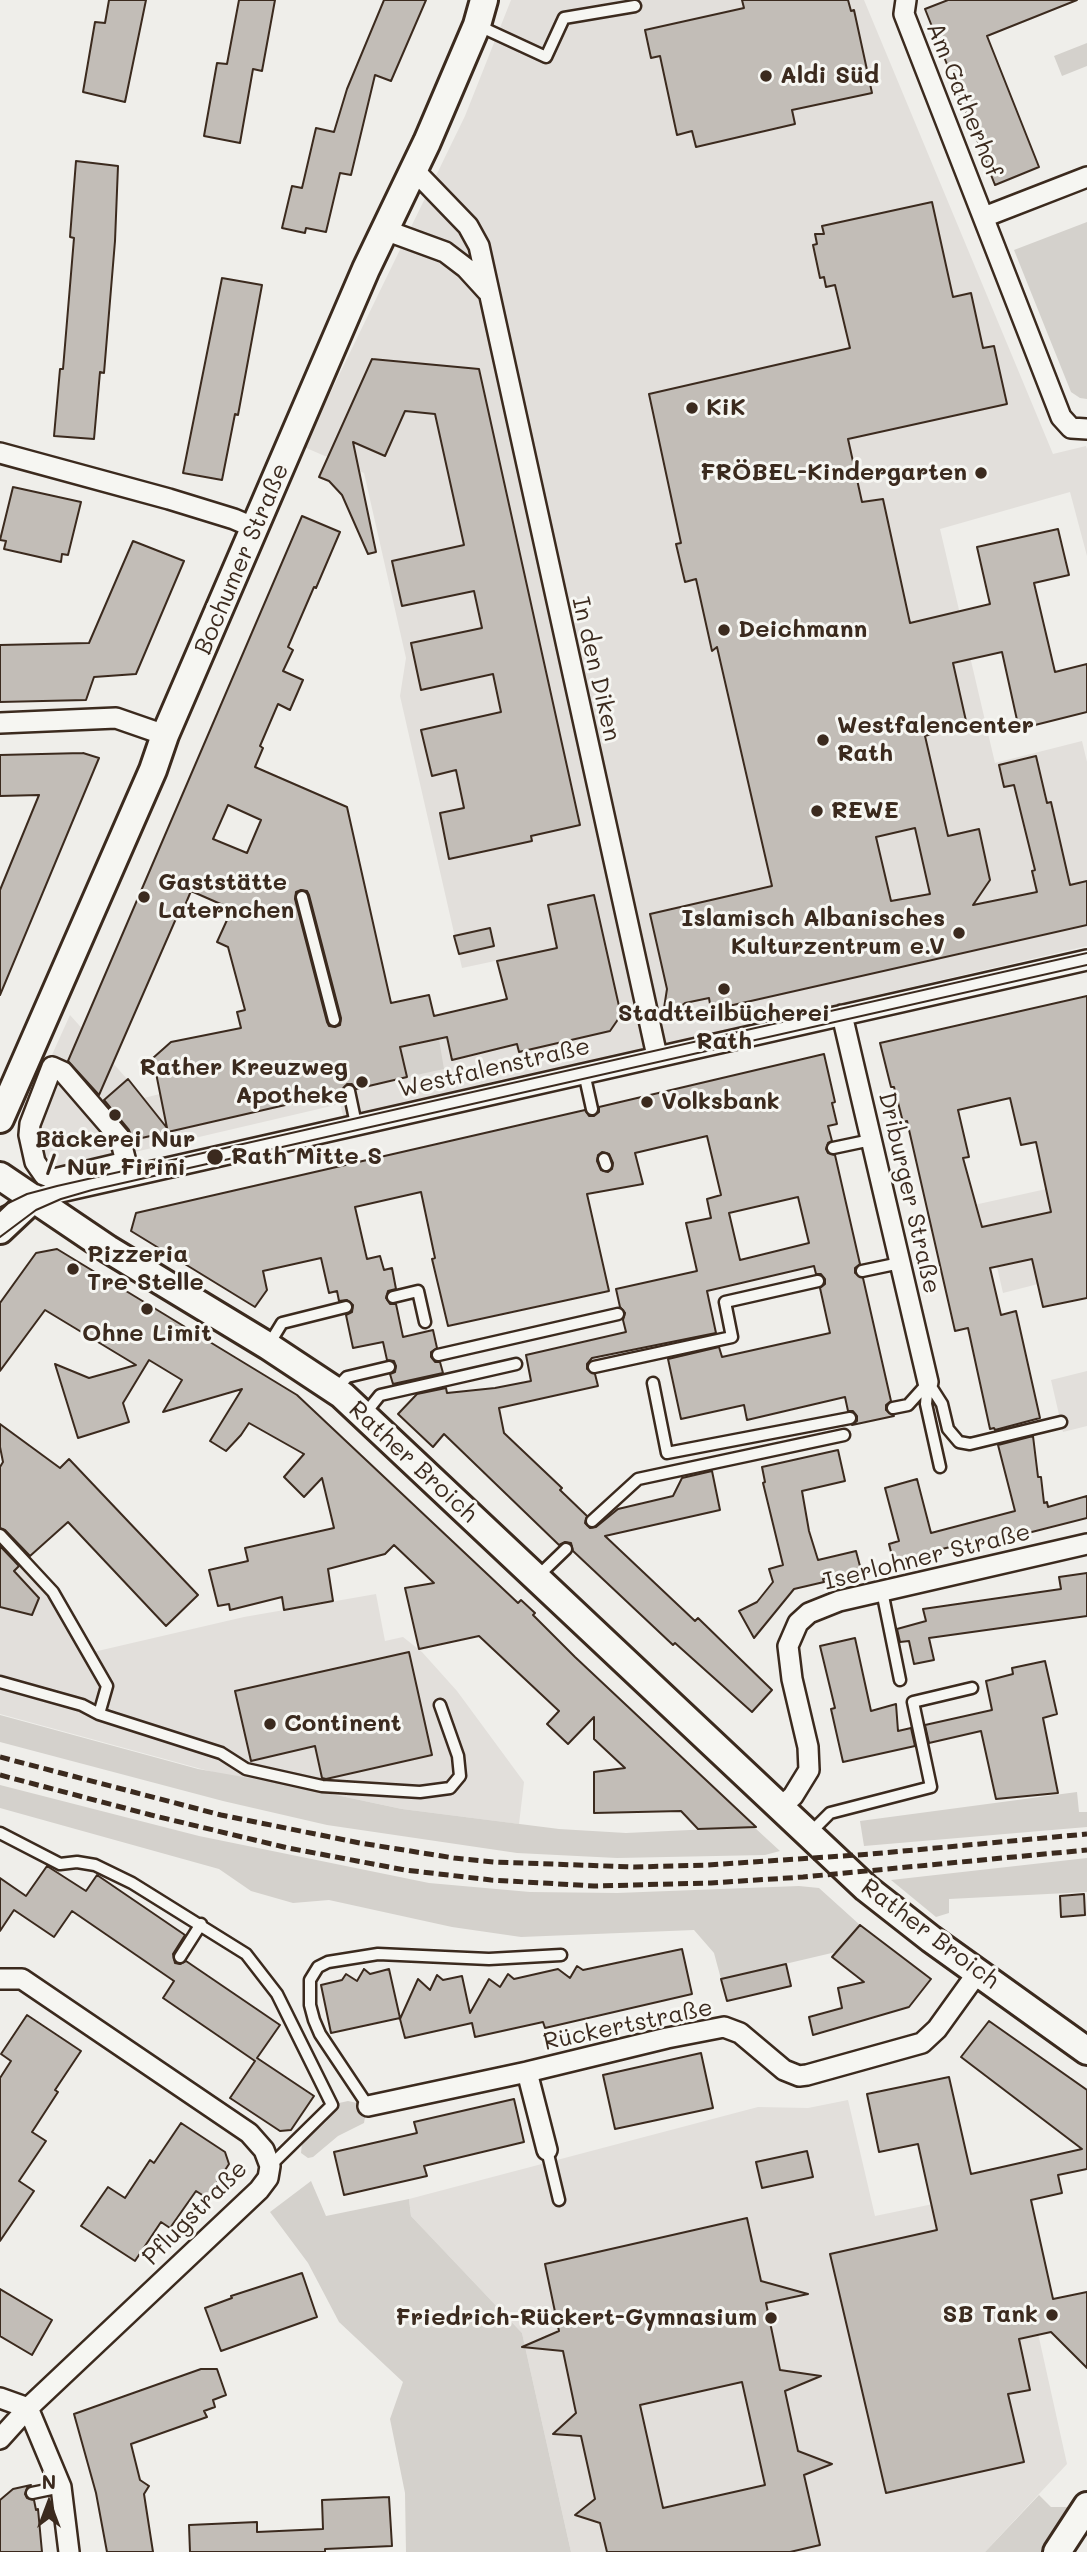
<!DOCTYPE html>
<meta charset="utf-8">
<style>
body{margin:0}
#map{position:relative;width:1087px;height:2552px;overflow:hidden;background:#efeeea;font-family:Mali,sans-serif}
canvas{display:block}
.north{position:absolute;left:14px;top:2468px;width:70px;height:70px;-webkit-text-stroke:5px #f6f6f2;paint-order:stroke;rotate:0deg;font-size:19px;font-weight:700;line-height:28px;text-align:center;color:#3b2a1e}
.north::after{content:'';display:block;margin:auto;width:24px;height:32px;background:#3b2a1e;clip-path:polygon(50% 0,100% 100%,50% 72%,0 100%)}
</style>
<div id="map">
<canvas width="1087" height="2552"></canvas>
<div class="north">N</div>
</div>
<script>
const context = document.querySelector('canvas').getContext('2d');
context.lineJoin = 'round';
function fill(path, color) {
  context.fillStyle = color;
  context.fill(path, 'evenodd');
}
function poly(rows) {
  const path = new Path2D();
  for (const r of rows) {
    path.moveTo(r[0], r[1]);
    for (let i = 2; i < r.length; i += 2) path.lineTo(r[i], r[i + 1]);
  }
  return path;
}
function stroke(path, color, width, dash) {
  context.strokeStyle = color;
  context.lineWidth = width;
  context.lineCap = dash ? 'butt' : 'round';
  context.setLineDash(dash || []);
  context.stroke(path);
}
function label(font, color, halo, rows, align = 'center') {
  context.font = font + ' Mali,sans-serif';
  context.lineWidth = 6;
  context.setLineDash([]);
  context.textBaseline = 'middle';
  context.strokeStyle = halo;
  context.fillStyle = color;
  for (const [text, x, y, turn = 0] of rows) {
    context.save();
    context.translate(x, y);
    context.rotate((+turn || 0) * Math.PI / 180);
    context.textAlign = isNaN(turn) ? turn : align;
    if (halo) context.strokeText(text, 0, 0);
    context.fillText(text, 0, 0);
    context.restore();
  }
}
const built = poly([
 [511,0,864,0,1053,454,1086,446,1087,449,1087,556,1070,492,940,529,995,763,1082,741,1087,762,1087,946,344,1119,340,1104,122,1155,43,1189,22,1158,18,1130,70,1015,144,1098,568,990,556,948,462,968,400,696,406,658,364,473,304,447,465,116],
 [1087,1180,1087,1204,987,1249,974,1205],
 [1056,1254,1038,1284,1003,1293,997,1267],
 [1087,1371,1087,1426,1063,1432,1051,1380],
 [0,1536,53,1593,89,1653,244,1617,376,1594,385,1641,403,1637,422,1652,457,1691,524,1782,519,1824,402,1809,289,1785,227,1776,0,1714],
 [848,2100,875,2216,1006,2189,1067,2464,985,2552,571,2552,522,2333,411,2216,409,2199,758,2107,808,2108]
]);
const green = poly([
 [1087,43,1087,66,1062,76,1054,56],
 [1087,222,1087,399,1080,398,1071,392,1014,250],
 [439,1039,444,1069,407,1077,400,1047],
 [0,1715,198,1769,289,1785,402,1809,559,1829,626,1833,754,1827,780,1851,765,1855,617,1858,517,1853,327,1825,223,1801,0,1742],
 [0,1785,199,1836,429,1883,530,1892,617,1893,799,1886,819,1888,860,1925,836,1952,721,1979,714,1953,694,1930,521,1937,452,1927,329,1900,293,1903,251,1891,219,1869,0,1808],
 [1077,1792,1079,1812,1087,1812,1087,1827,864,1846,860,1821],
 [1087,1858,1087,1892,949,1899,949,1913,936,1917,891,1880],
 [348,2101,362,2104,365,2117,364,2123,338,2136,313,2157,308,2158,301,2153,302,2143,326,2122,339,2103],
 [311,2181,326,2216,409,2199,411,2216,522,2333,571,2552,406,2552,405,2493,390,2419,403,2382,339,2322,308,2263,270,2212],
 [1039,2495,1051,2507,1074,2507,1047,2552,985,2552]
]);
const building = poly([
 [109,0,146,0,125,102,83,92,95,22,105,23,109,0],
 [239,0,275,0,262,71,253,69,240,143,204,136,217,63,227,64,239,0],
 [384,0,426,0,391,81,375,75,351,175,340,173,326,232,306,228,305,233,282,228,292,186,302,188,316,128,334,132,347,89,384,0],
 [742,0,848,0,851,11,854,10,872,93,792,110,795,124,696,147,692,131,677,135,660,56,651,58,645,30,744,8,742,0],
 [948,0,1077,0,987,36,1039,167,995,185,925,9,948,0],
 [76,161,118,166,115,241,104,373,100,372,94,439,54,436,60,369,63,369,74,238,70,237,76,161],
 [932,202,953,297,971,293,983,348,994,346,1007,404,848,439,862,502,883,499,910,623,990,604,977,547,1058,529,1069,575,1034,583,1055,672,1087,664,1087,712,1019,729,1002,652,953,663,966,721,933,729,934,733,925,736,948,836,979,829,990,880,973,905,1037,892,1032,871,1035,870,1014,785,1004,787,999,765,1036,756,1047,803,1051,802,1070,885,1087,881,1087,925,711,1010,709,998,685,1003,662,1021,667,989,650,914,772,886,717,647,712,651,696,579,685,582,676,544,681,543,649,394,850,348,835,285,826,287,824,277,820,278,813,245,817,244,815,234,824,234,822,226,932,202],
 [915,828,930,894,891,901,876,837,915,828],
 [222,278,262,285,238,415,235,414,222,480,183,473,222,278],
 [372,359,479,369,580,825,531,836,532,841,449,859,440,813,464,808,456,770,432,776,421,730,501,712,493,674,421,690,411,643,482,628,474,591,402,606,392,561,464,545,435,414,405,411,385,456,353,442,376,552,368,554,342,495,329,481,319,477,372,359],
 [13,487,81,502,68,555,62,554,61,562,4,549,6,541,0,540,13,487],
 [302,516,340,532,316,588,314,587,288,647,293,650,283,671,303,680,290,710,278,704,260,746,263,748,255,767,347,807,391,1003,429,995,434,1016,507,999,497,961,557,948,548,905,594,895,621,1015,610,1031,519,1052,517,1044,452,1060,447,1037,400,1047,407,1077,356,1089,352,1084,347,1084,342,1092,133,1140,129,1130,104,1100,128,1079,167,1128,153,1058,171,1042,241,1028,237,1012,245,1010,228,947,217,942,232,909,191,891,181,915,178,914,99,1095,68,1061,302,516],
 [228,805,261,820,247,853,213,839,228,805],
 [301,890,307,891,309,895,341,1018,340,1025,335,1027,329,1026,327,1022,295,899,296,892,301,890],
 [133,541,184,561,136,674,94,677,86,700,0,702,0,645,89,643,133,541],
 [83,753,99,758,0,995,0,890,39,795,0,796,0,755,83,753],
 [490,928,494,946,459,954,454,936,490,928],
 [1087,996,1087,1298,1043,1307,1032,1259,990,1268,1001,1315,1016,1311,1040,1418,995,1430,994,1428,990,1429,968,1328,955,1331,907,1121,903,1122,894,1087,891,1087,880,1043,1087,996],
 [1010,1098,1021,1145,1036,1142,1051,1212,982,1227,963,1158,969,1157,958,1110,1010,1098],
 [824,1054,835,1102,832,1103,837,1124,828,1126,832,1141,828,1143,826,1149,828,1153,835,1155,860,1264,855,1268,855,1273,863,1278,891,1401,886,1405,886,1410,894,1416,852,1425,857,1421,857,1416,853,1411,848,1411,845,1397,747,1420,744,1405,681,1419,668,1359,719,1347,722,1357,830,1333,820,1288,825,1284,825,1279,821,1274,816,1274,814,1266,707,1291,716,1333,592,1358,587,1364,587,1369,595,1374,598,1386,499,1408,504,1433,562,1488,560,1490,587,1516,585,1523,590,1528,596,1527,618,1509,673,1496,682,1478,712,1471,720,1510,605,1536,695,1621,698,1618,772,1690,752,1712,675,1643,673,1645,573,1551,571,1543,565,1542,559,1545,444,1434,433,1447,398,1414,417,1394,446,1388,447,1393,495,1388,531,1381,526,1355,626,1332,623,1320,625,1313,620,1307,616,1289,697,1271,686,1223,711,1218,707,1199,721,1195,707,1136,635,1153,643,1184,587,1194,609,1291,448,1326,432,1259,435,1258,421,1192,355,1207,367,1259,380,1256,384,1270,392,1268,396,1289,388,1291,386,1298,390,1304,396,1304,403,1337,433,1330,437,1348,431,1352,431,1357,435,1362,440,1362,443,1373,393,1384,390,1374,395,1372,396,1366,394,1361,387,1360,383,1342,353,1348,346,1315,352,1312,353,1305,347,1300,339,1301,337,1291,329,1293,321,1258,263,1271,267,1290,255,1307,131,1231,136,1213,585,1110,589,1116,594,1116,599,1112,599,1107,824,1054],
 [602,1152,609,1154,613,1163,612,1169,608,1172,601,1170,597,1161,598,1155,602,1152],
 [798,1197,809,1243,740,1260,729,1213,798,1197],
 [57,1249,297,1395,518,1603,521,1600,535,1613,533,1615,575,1657,756,1827,698,1829,681,1811,594,1813,594,1772,625,1768,594,1739,594,1717,568,1744,547,1724,559,1711,479,1636,419,1649,405,1588,434,1583,394,1545,385,1554,328,1569,333,1601,284,1610,282,1597,230,1610,229,1604,218,1606,209,1570,248,1561,245,1548,334,1528,322,1478,304,1497,284,1477,304,1454,249,1423,241,1435,226,1451,210,1441,242,1389,163,1412,182,1380,149,1360,123,1403,129,1422,78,1438,55,1364,89,1378,136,1365,45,1310,0,1371,0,1303,36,1253,57,1249],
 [0,1424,60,1468,69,1459,198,1595,166,1626,68,1522,30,1556,5,1530,0,1528,0,1467,3,1462,0,1447,0,1424],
 [1033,1436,1038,1477,1041,1477,1044,1503,1047,1502,1048,1507,1087,1496,1087,1518,1020,1535,1019,1530,934,1551,935,1555,904,1563,903,1558,893,1560,889,1544,899,1541,885,1488,917,1479,931,1533,1015,1511,998,1445,1033,1436],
 [838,1450,845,1481,802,1491,809,1531,818,1560,856,1551,861,1570,823,1579,824,1582,794,1589,754,1638,739,1611,757,1602,773,1582,769,1569,783,1565,763,1483,765,1482,762,1467,838,1450],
 [0,1546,19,1566,14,1571,39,1598,32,1615,0,1607,0,1546],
 [1087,1573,1087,1616,929,1638,934,1660,914,1664,909,1641,900,1642,897,1629,926,1621,923,1609,1061,1589,1059,1577,1087,1573],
 [855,1638,871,1711,896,1704,898,1731,911,1728,915,1746,843,1762,831,1709,835,1708,820,1646,855,1638],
 [409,1652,432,1755,326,1779,322,1778,315,1746,251,1761,235,1691,409,1652],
 [1045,1661,1057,1714,1043,1718,1058,1793,996,1799,981,1731,929,1743,925,1725,992,1710,986,1681,1013,1674,1012,1668,1045,1661],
 [47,1866,86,1891,97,1875,185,1935,173,1954,175,1963,180,1964,186,1961,280,2025,257,2058,314,2096,291,2130,280,2131,230,2098,255,2061,163,1998,174,1981,72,1911,54,1937,14,1910,0,1931,0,1878,26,1896,47,1866],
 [1084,1894,1085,1915,1061,1917,1060,1896,1084,1894],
 [860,1925,931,1979,909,2007,813,2035,809,2017,842,2008,838,1988,864,1982,832,1957,860,1925],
 [682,1949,692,1994,545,2028,543,2022,475,2037,472,2023,405,2038,400,2019,418,1979,430,1990,437,1975,443,1980,462,1976,470,2013,489,1979,500,1987,508,1974,514,1979,558,1969,570,1978,577,1966,583,1970,682,1949],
 [786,1964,791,1986,727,2001,721,1979,786,1964],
 [364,1969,370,1974,389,1969,400,2018,331,2033,321,1985,342,1980,346,1974,357,1981,364,1969],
 [27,2015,81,2051,55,2090,58,2092,32,2132,46,2141,19,2181,34,2191,0,2241,0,2078,11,2061,1,2054,27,2015],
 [989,2021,1087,2090,1087,2169,1058,2175,1062,2193,1031,2200,1053,2299,1087,2292,1087,2368,1051,2332,1019,2339,1030,2390,1008,2394,1024,2462,886,2493,830,2254,937,2230,918,2144,879,2152,867,2094,949,2077,971,2174,1082,2149,961,2057,989,2021],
 [701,2053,713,2108,615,2129,603,2075,701,2053],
 [514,2099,524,2142,424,2166,427,2176,344,2195,334,2152,417,2133,414,2122,514,2099],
 [181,2123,225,2152,229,2164,207,2198,196,2191,170,2228,161,2222,135,2261,81,2226,108,2187,125,2198,150,2160,154,2163,181,2123],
 [807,2151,813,2177,762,2188,756,2162,807,2151],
 [747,2218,761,2281,808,2294,766,2303,780,2370,821,2376,785,2391,798,2451,832,2464,804,2475,820,2545,790,2552,607,2552,600,2523,575,2515,595,2499,581,2436,553,2434,576,2413,563,2351,522,2347,559,2331,545,2264,747,2218],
 [742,2382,765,2485,663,2508,640,2405,742,2382],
 [302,2273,317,2317,221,2351,205,2308,232,2298,231,2296,302,2273],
 [0,2289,52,2320,32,2355,0,2336,0,2289],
 [201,2369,217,2369,226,2395,213,2400,215,2407,204,2411,207,2417,131,2444,140,2480,149,2486,144,2494,153,2552,107,2552,96,2493,74,2414,201,2369],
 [31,2485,27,2488,25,2494,27,2498,34,2500,36,2510,38,2509,42,2552,0,2552,0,2500,13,2489,31,2485],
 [389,2497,392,2546,325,2549,325,2552,190,2552,189,2525,257,2522,257,2532,323,2529,322,2500,389,2497]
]);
const lane = poly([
 [479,26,546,57,564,18,635,6],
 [302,897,334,1020],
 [584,1073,592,1109],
 [349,1091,356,1124],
 [833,1148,871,1140],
 [604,1159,606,1165],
 [862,1271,900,1263],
 [393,1297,418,1291,425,1322],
 [268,1346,282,1323,346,1307],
 [438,1355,618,1314],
 [594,1367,732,1337,725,1302,818,1281],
 [928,1382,942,1404,948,1429,959,1442,970,1444,1061,1422],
 [928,1382,926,1404,940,1467],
 [653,1383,667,1453,850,1418],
 [335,1390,347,1377,389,1367],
 [893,1408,908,1405,926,1385],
 [364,1415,380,1395,516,1364],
 [592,1521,638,1479,844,1435],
 [0,1535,53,1592,107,1686,99,1714],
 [537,1577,566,1549],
 [882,1591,900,1680],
 [0,1682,82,1705,99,1714,221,1753,246,1769,322,1786,420,1792,450,1788,460,1776,458,1756,440,1705],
 [0,1833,60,1864,77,1862,95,1865,132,1883,246,1954,277,1994,332,2105,270,2166],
 [809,1834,830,1813,931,1787,913,1702,972,1688],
 [180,1957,201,1924],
 [368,2106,320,2034,314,2020,310,2005,310,1980,318,1967,328,1962,378,1954,489,1959,561,1955],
 [547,2150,559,2200],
 [32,2493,61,2487]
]);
const street = poly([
 [906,0,904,14,1061,417,1071,428,1087,429],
 [414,170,468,226,479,246,657,1056],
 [984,217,1087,177],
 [385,230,445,252,466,268,487,291],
 [0,453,169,499,234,519,255,528],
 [0,723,116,718,165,735],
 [842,1015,928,1382],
 [52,1067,63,1072,120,1138,126,1162,54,1179,44,1175,35,1162,29,1135,30,1124,52,1067],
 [34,1198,1087,960],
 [781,1807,793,1796,809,1770,808,1747,792,1679,788,1646,798,1623,809,1613,839,1601,1087,1544],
 [0,1979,22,1979,249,2133,264,2150,270,2166,268,2178,259,2190,28,2408,0,2439],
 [527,2072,547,2150],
 [368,2106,527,2072,667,2038,724,2027,740,2033,784,2070,799,2076,807,2075,922,2043,937,2029,978,1972],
 [0,2398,28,2408],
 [28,2408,61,2487,69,2552]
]);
const secondary = poly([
 [0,1119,153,770,165,735,366,269,427,142,477,25,484,0],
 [0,1176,108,1249,268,1346,342,1395,866,1888,931,1939,1087,2051],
 [0,1230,34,1198],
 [1057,2552,1087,2506]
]);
const tram = poly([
 [0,1207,27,1194,57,1186,1087,953],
 [0,1237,36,1210,61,1199,92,1190,1087,965]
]);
const rail = poly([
 [0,1757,221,1815,360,1843,454,1858,494,1862,635,1867,708,1865,871,1854,1087,1834],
 [0,1775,151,1815,288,1848,405,1870,491,1880,594,1886,711,1883,803,1877,1087,1850]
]);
const markers = [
 [766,76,7,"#3b2a1e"],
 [692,408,7,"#3b2a1e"],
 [981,473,7,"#3b2a1e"],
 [724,630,7,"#3b2a1e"],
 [823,740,7,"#3b2a1e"],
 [817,811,7,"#3b2a1e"],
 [144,897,7,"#3b2a1e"],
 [959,933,7,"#3b2a1e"],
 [724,989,7,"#3b2a1e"],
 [362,1082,7,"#3b2a1e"],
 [647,1102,7,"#3b2a1e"],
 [115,1115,7,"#3b2a1e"],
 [215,1157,9,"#3b2a1e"],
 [73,1269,7,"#3b2a1e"],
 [147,1309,7,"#3b2a1e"],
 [270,1724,7,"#3b2a1e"],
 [1052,2315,7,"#3b2a1e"],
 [771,2318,7,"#3b2a1e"]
];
const poiNames = [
 ["Aldi Süd",780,76],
 ["KiK",706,408],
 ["FRÖBEL-Kindergarten",967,473,"right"],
 ["Deichmann",738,630],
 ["Westfalencenter",837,726],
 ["Rath",837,754],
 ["REWE",831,811],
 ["Gaststätte",158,883],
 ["Laternchen",158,911],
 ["Islamisch Albanisches",945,919,"right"],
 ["Kulturzentrum e.V",945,947,"right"],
 ["Stadtteilbücherei",724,1014,"center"],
 ["Rath",724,1042,"center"],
 ["Rather Kreuzweg",348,1068,"right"],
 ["Apotheke",348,1096,"right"],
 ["Volksbank",661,1102],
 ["Bäckerei Nur",115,1140,"center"],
 ["/ Nur Firini",115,1168,"center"],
 ["Rath Mitte S",231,1157],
 ["Pizzeria",87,1255],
 ["Tre Stelle",87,1283],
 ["Ohne Limit",147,1334,"center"],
 ["Continent",284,1724],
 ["SB Tank",1038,2315,"right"],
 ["Friedrich-Rückert-Gymnasium",757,2318,"right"]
];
const streetNames = [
 ["Am Gatherhof",964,100,68],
 ["Bochumer Straße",242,559,-67],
 ["In den Diken",596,669,77],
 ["Westfalenstraße",494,1068,-13],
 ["Driburger Straße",909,1193,77],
 ["Rather Broich",413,1462,43],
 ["Iserlohner Straße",927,1557,-14],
 ["Rather Broich",930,1934,37],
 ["Rückertstraße",628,2025,-12],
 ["Pflugstraße",195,2213,-45]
];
fill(built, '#e2dfdb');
fill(green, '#d4d1cc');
fill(building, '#c2bdb7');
stroke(building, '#3b2a1e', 2);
stroke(lane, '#3b2a1e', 15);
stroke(street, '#3b2a1e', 24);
stroke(secondary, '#3b2a1e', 32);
stroke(lane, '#f6f6f2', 10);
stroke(street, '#f6f6f2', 19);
stroke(secondary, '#f6f6f2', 26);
stroke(tram, '#3b2a1e', 2);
stroke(rail, '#3b2a1e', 5, [10, 5]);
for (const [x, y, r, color] of markers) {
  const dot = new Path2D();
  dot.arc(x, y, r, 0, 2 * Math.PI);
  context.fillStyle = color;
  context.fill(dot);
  stroke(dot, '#f6f6f2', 2.5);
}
label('bold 24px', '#3b2a1e', '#f6f6f2', poiNames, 'left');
label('24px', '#3b2a1e', '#f6f6f2', streetNames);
</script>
